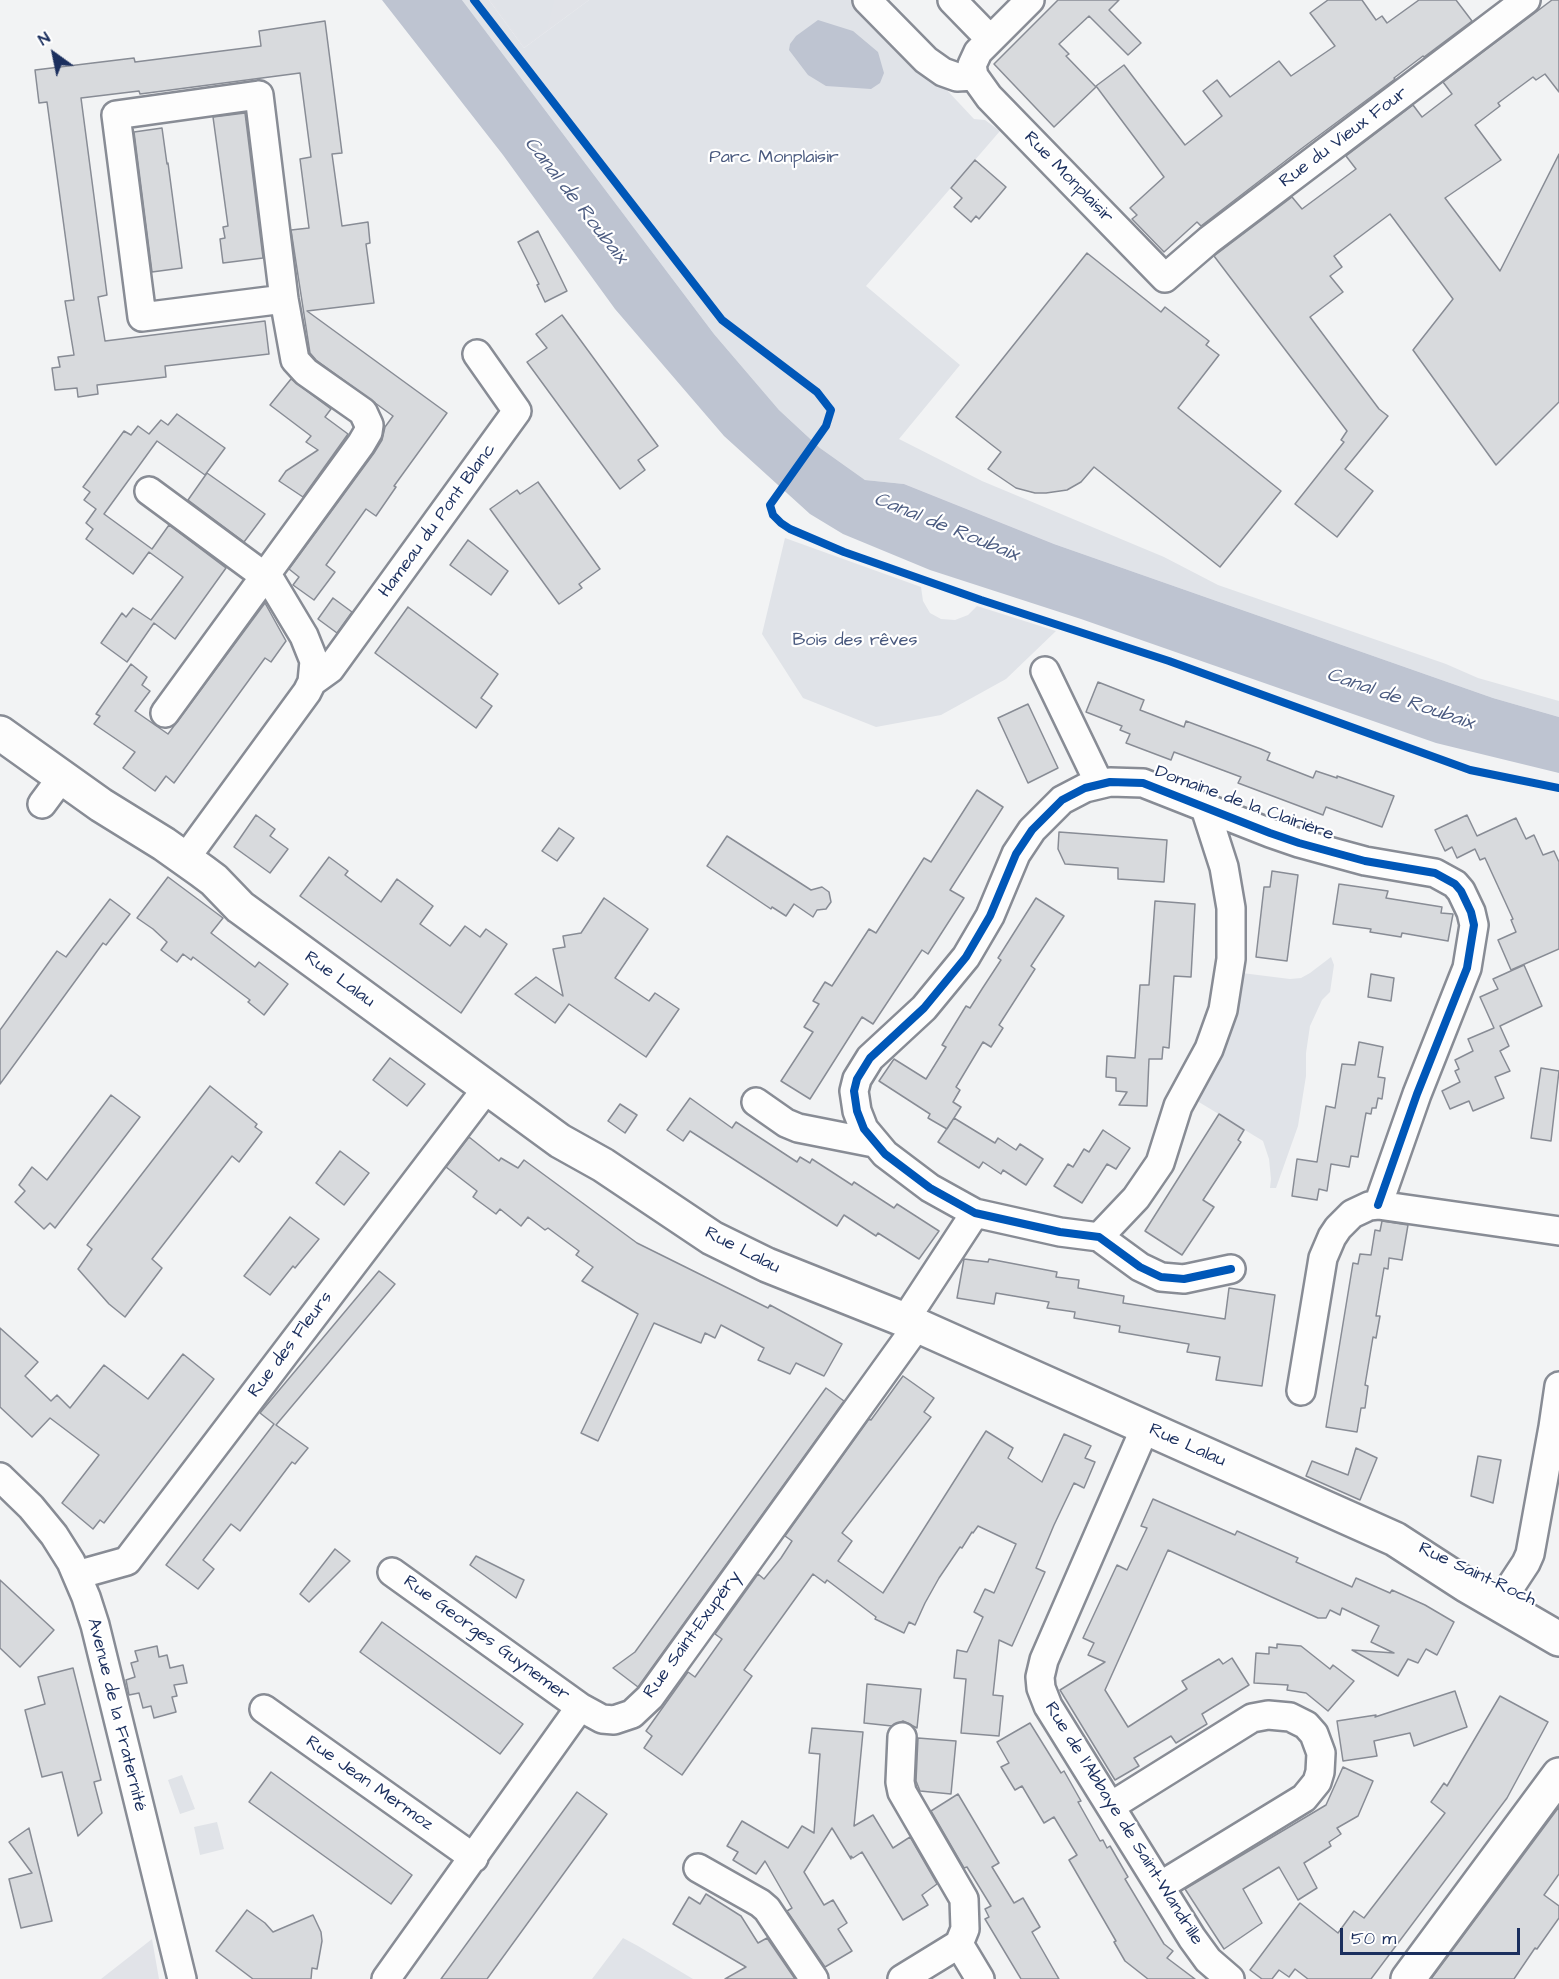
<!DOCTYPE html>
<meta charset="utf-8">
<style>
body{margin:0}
#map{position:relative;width:1559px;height:1979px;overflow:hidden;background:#f2f3f4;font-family:"Architects Daughter",sans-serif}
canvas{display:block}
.north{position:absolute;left:24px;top:24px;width:60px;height:60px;-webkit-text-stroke:4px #fff;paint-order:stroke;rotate:327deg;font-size:16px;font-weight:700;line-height:24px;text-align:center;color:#1b2f5e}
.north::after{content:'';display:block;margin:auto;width:21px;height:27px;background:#1b2f5e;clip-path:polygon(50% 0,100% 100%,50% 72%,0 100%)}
.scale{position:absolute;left:1340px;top:1928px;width:180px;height:27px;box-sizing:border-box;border:3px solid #1b2f5e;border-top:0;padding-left:8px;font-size:18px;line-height:21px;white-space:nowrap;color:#1b2f5e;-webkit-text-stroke:4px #fff;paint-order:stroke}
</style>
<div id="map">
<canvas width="1559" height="1979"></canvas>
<div class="north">N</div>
<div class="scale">50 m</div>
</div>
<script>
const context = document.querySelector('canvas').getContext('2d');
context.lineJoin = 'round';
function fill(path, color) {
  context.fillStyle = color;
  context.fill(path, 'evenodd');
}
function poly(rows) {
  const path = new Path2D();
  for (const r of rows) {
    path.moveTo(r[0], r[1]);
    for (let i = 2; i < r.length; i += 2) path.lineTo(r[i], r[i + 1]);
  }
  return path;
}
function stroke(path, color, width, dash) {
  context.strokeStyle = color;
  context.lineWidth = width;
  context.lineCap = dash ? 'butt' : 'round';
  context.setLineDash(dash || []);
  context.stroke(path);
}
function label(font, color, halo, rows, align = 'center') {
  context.font = font + ' "Architects Daughter",sans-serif';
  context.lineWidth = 4.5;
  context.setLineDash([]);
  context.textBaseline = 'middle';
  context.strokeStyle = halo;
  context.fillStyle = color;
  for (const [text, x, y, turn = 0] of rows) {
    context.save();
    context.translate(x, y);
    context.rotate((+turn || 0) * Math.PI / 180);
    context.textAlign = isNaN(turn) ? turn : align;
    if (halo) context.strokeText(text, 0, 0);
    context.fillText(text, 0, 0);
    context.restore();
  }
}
const built = poly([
 [489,0,589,0,524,48],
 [152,1939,159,1979,101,1979]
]);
const green = poly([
 [462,0,489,0,524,48,589,0,852,0,927,77,944,87,974,119,985,120,1000,131,866,286,960,365,899,439,982,481,1164,557,1218,585,1446,664,1478,678,1559,701,1559,717,1493,698,1054,544,904,484,865,480,820,448,779,410,714,334],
 [492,0,554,0,547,28,525,45],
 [785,538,921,587,923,601,930,613,941,619,955,620,968,615,977,606,1056,631,1006,679,941,715,876,727,803,698,762,634],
 [1331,957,1334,965,1330,992,1322,1000,1310,1026,1306,1053,1306,1076,1298,1126,1276,1188,1270,1188,1271,1179,1269,1159,1263,1141,1189,1096,1202,1093,1229,1039,1238,1013,1226,1009,1230,999,1240,1000,1243,985,1234,974,1234,972,1290,979,1301,978,1310,973],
 [182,1775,195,1809,180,1814,168,1780],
 [217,1822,224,1849,200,1855,194,1827],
 [623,1938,638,1946,693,1979,592,1979]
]);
const water = poly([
 [382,0,462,0,714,334,779,410,820,448,865,480,904,484,1054,544,1493,698,1559,717,1559,773,1436,743,1081,619,930,570,843,534,810,514,724,436,615,309,503,155],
 [818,20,853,31,878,52,884,73,880,83,871,89,826,86,808,75,789,50,790,44,796,36]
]);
const building = poly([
 [1058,0,1119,0,1109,10,1141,43,1128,55,1089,16,1059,44,1069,54,1066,56,1096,87,1054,127,994,64,1058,0],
 [1328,0,1362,0,1376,20,1382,16,1387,23,1419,0,1456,0,1472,21,1424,57,1423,56,1394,78,1395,79,1301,149,1201,226,1197,222,1164,252,1132,219,1137,215,1130,208,1164,177,1096,86,1124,65,1185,145,1222,116,1203,91,1217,80,1230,97,1279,61,1291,76,1335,46,1310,13,1328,0],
 [1552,0,1559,0,1559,92,1545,74,1536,80,1533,77,1498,103,1500,106,1475,125,1501,160,1445,198,1500,271,1559,154,1559,402,1496,465,1413,350,1453,299,1390,214,1334,256,1342,267,1330,276,1343,292,1310,317,1379,409,1388,416,1345,469,1373,491,1337,537,1295,504,1344,442,1341,440,1347,431,1214,256,1292,197,1302,209,1356,169,1346,156,1413,105,1422,117,1452,94,1443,82,1552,0],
 [325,21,342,153,332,154,342,226,368,222,370,243,366,244,374,303,307,311,447,413,394,486,396,487,376,516,366,509,326,565,335,572,314,600,293,585,299,577,289,569,374,453,382,440,385,427,393,416,316,360,310,353,291,230,309,228,300,159,311,157,300,73,140,94,139,91,81,98,107,295,98,297,105,341,265,321,269,354,165,366,166,377,97,385,98,394,78,397,77,388,55,390,52,368,60,367,58,357,74,355,65,301,74,300,47,102,39,103,35,70,134,58,135,62,261,46,259,31,325,21],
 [245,113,263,258,223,263,220,239,225,238,223,227,228,226,213,117,245,113],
 [162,128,167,164,168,163,182,268,152,272,134,132,162,128],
 [975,160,1006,187,979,219,976,216,971,222,954,207,962,198,951,188,975,160],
 [538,231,567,291,545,302,537,285,539,284,518,242,538,231],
 [1087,253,1161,312,1165,307,1209,341,1206,345,1219,355,1178,408,1281,491,1220,567,1094,467,1081,482,1067,490,1046,493,1035,493,1016,488,988,469,1001,452,956,417,1087,253],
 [562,315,658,446,638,460,645,470,620,489,527,362,547,348,536,334,562,315],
 [291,379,331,409,325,417,348,434,303,497,279,481,286,471,318,450,306,442,311,436,270,405,291,379],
 [177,414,225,448,205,475,157,441,104,514,152,549,169,525,226,568,175,639,154,623,127,662,101,643,122,613,126,617,133,608,151,620,183,577,149,552,133,574,86,539,93,529,86,523,96,509,84,500,90,492,83,487,124,431,131,435,138,426,149,434,161,420,168,425,177,414],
 [207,473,265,514,244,542,188,500,207,473],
 [538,482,600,569,579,584,582,588,559,604,490,509,517,490,520,494,538,482],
 [468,540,508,571,491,595,450,565,468,540],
 [333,598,352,612,337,633,318,619,333,598],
 [265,603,286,641,271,662,265,658,174,783,166,776,155,791,123,768,135,752,94,724,100,716,96,714,131,664,147,677,142,685,150,691,135,711,168,734,265,603],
 [408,607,498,674,481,698,492,706,476,728,375,653,408,607],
 [1098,682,1144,700,1140,710,1184,727,1186,721,1261,749,1270,753,1267,760,1313,778,1316,771,1337,778,1337,776,1394,796,1382,827,1326,807,1323,815,1238,783,1241,777,1174,752,1171,760,1126,743,1130,734,1120,730,1122,726,1086,712,1098,682],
 [1028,704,1058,768,1028,783,998,718,1028,704],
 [977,790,1003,807,950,890,964,898,928,954,922,950,873,1024,862,1017,810,1099,781,1081,813,1032,804,1027,819,1004,813,1001,825,982,832,986,869,929,876,933,924,858,931,862,977,790],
 [256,815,275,829,270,836,288,849,270,873,234,847,256,815],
 [1467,815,1477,836,1516,818,1526,839,1534,835,1543,855,1554,851,1559,862,1559,949,1511,970,1498,940,1516,932,1511,920,1513,919,1485,858,1480,860,1475,849,1457,858,1452,847,1445,851,1435,830,1467,815],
 [559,828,574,838,557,861,542,851,559,828],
 [1059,832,1167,840,1164,882,1118,879,1118,868,1065,864,1058,849,1059,832],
 [727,836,811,890,822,887,829,892,831,902,826,909,817,910,813,917,794,904,786,916,772,907,771,909,707,866,727,836],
 [329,857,348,871,345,875,381,902,397,879,433,906,420,924,450,946,465,926,480,937,486,929,507,944,461,1013,300,896,329,857],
 [1272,871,1298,875,1287,961,1256,957,1264,887,1270,887,1272,871],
 [168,877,223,918,211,933,255,967,259,962,288,984,264,1015,248,1002,250,1000,193,957,191,960,183,954,177,962,161,950,167,942,153,929,137,918,168,877],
 [1339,884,1388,891,1386,898,1442,907,1441,913,1453,914,1448,941,1402,933,1401,937,1370,932,1371,929,1333,924,1339,884],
 [604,898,648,929,615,978,649,1001,655,993,679,1009,646,1057,569,1004,555,1023,515,994,536,977,563,996,553,949,565,947,563,936,581,933,604,898],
 [1036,898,1064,916,1031,966,1035,969,999,1025,1003,1028,996,1039,991,1047,983,1042,956,1087,960,1090,953,1102,961,1107,947,1129,928,1118,930,1114,879,1081,894,1059,926,1079,946,1047,942,1045,966,1006,970,1008,982,989,1001,960,998,958,1036,898],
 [110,899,130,914,106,945,103,943,0,1084,0,1030,57,951,66,957,110,899],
 [1155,901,1195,904,1191,977,1174,976,1169,1048,1163,1047,1162,1059,1149,1059,1147,1106,1119,1105,1127,1092,1116,1091,1116,1078,1106,1077,1107,1056,1135,1058,1140,985,1149,985,1155,901],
 [1524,965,1542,1006,1500,1026,1509,1046,1500,1051,1510,1071,1495,1077,1504,1098,1473,1111,1469,1101,1450,1109,1442,1091,1460,1082,1455,1071,1459,1069,1455,1060,1473,1051,1468,1039,1494,1028,1480,997,1498,989,1493,979,1524,965],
 [1371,974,1394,978,1391,1001,1368,997,1371,974],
 [1359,1042,1383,1047,1378,1077,1385,1078,1382,1099,1378,1098,1376,1108,1372,1108,1371,1114,1366,1113,1358,1157,1351,1156,1349,1167,1331,1164,1327,1191,1319,1189,1317,1200,1292,1196,1297,1159,1317,1162,1326,1106,1335,1108,1342,1064,1355,1065,1359,1042],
 [390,1058,425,1084,407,1106,373,1080,390,1058],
 [1541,1068,1559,1071,1551,1141,1531,1138,1541,1068],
 [210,1086,257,1124,255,1127,262,1132,239,1162,232,1156,152,1259,162,1268,125,1317,109,1304,78,1269,92,1249,87,1245,210,1086],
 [111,1095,140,1117,55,1228,50,1223,44,1229,15,1202,25,1191,19,1185,32,1167,47,1180,111,1095],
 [690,1098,732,1128,736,1122,797,1162,800,1157,810,1163,812,1159,852,1185,854,1182,894,1208,897,1204,939,1231,919,1259,878,1233,876,1236,844,1215,837,1226,690,1131,683,1141,667,1130,690,1098],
 [620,1104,637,1115,625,1133,608,1121,620,1104],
 [1219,1114,1244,1130,1238,1140,1241,1142,1203,1200,1214,1207,1182,1255,1145,1231,1219,1114],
 [954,1118,995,1143,998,1138,1016,1150,1020,1144,1043,1159,1026,1185,1003,1170,1001,1174,983,1162,979,1168,938,1142,954,1118],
 [1103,1130,1130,1148,1116,1169,1107,1164,1082,1203,1054,1186,1068,1164,1073,1167,1084,1149,1089,1152,1103,1130],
 [469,1137,499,1161,501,1158,518,1168,524,1160,637,1243,768,1308,770,1305,842,1344,824,1376,796,1363,790,1374,758,1360,764,1348,721,1325,715,1338,705,1333,701,1343,654,1323,598,1441,581,1433,638,1314,582,1281,593,1267,576,1255,579,1251,548,1228,545,1230,528,1217,521,1226,500,1209,496,1214,473,1197,477,1191,446,1167,469,1137],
 [340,1151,369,1173,344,1205,316,1183,340,1151],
 [290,1217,319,1239,295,1268,293,1266,270,1295,244,1276,290,1217],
 [1382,1221,1408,1225,1402,1260,1389,1258,1388,1269,1384,1268,1376,1316,1380,1316,1376,1338,1373,1337,1365,1385,1368,1386,1365,1408,1361,1408,1357,1432,1326,1427,1353,1263,1358,1264,1360,1254,1371,1255,1375,1230,1380,1231,1382,1221],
 [964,1259,988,1262,989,1259,1057,1272,1056,1277,1079,1280,1078,1288,1124,1296,1123,1303,1225,1319,1229,1288,1275,1295,1262,1386,1216,1380,1220,1357,1187,1352,1189,1344,1119,1332,1120,1326,1074,1318,1075,1312,1047,1308,1049,1302,996,1293,994,1304,957,1298,964,1259],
 [379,1271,395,1284,276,1425,308,1448,295,1464,292,1462,240,1531,231,1524,203,1560,214,1569,198,1589,166,1565,274,1424,260,1413,379,1271],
 [0,1328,38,1362,25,1376,51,1401,57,1395,70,1408,104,1365,148,1399,183,1354,214,1379,104,1523,100,1520,93,1529,62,1503,99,1455,50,1418,32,1437,0,1407,0,1328],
 [903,1376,934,1398,924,1412,931,1417,842,1533,852,1541,838,1561,883,1593,986,1431,1013,1448,1008,1458,1042,1482,1064,1434,1091,1446,1085,1458,1095,1462,1084,1488,1074,1483,1054,1525,1036,1568,1045,1572,1012,1646,999,1640,993,1695,1003,1696,999,1736,961,1733,966,1679,954,1678,957,1650,967,1652,983,1617,974,1612,985,1589,994,1593,1016,1544,978,1526,973,1533,972,1532,962,1548,960,1547,939,1578,925,1603,915,1625,909,1622,904,1633,875,1619,876,1617,827,1580,825,1583,813,1574,744,1670,752,1676,682,1775,644,1748,652,1736,646,1731,688,1672,695,1677,722,1639,715,1634,758,1574,764,1579,781,1558,792,1541,785,1536,869,1419,871,1420,903,1376],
 [826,1388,844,1401,638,1687,613,1668,635,1652,826,1388],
 [1356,1448,1377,1458,1360,1500,1306,1476,1312,1461,1348,1475,1356,1448],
 [1478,1456,1501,1460,1493,1503,1471,1496,1478,1456],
 [1153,1499,1235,1535,1237,1531,1298,1558,1296,1562,1352,1587,1356,1578,1390,1593,1392,1590,1425,1605,1454,1622,1437,1655,1426,1649,1418,1663,1408,1659,1398,1676,1352,1650,1394,1653,1371,1642,1379,1626,1342,1608,1340,1615,1330,1610,1326,1618,1318,1618,1168,1550,1105,1690,1128,1727,1187,1689,1182,1681,1219,1659,1223,1664,1232,1658,1249,1685,1202,1714,1207,1724,1176,1743,1171,1736,1134,1758,1139,1766,1115,1780,1060,1690,1105,1662,1088,1655,1094,1643,1083,1638,1117,1565,1127,1570,1147,1528,1141,1526,1153,1499],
 [335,1549,350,1561,309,1602,300,1594,335,1549],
 [476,1556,524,1580,516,1598,470,1565,476,1556],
 [0,1580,54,1630,20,1667,0,1648,0,1580],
 [382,1622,523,1724,500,1754,360,1652,382,1622],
 [1277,1644,1301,1646,1330,1669,1333,1665,1354,1681,1328,1711,1306,1693,1287,1690,1288,1685,1254,1683,1256,1653,1269,1654,1269,1647,1277,1648,1277,1644],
 [157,1646,159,1657,167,1655,170,1668,183,1665,187,1683,174,1685,177,1696,172,1697,176,1712,154,1718,151,1706,143,1708,139,1693,129,1695,126,1680,135,1677,131,1663,138,1661,135,1651,157,1646],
 [73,1668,101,1780,94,1782,102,1813,78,1836,62,1772,42,1777,25,1710,45,1704,38,1677,73,1668],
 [867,1684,921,1689,917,1728,903,1721,892,1726,864,1723,867,1684],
 [1455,1691,1467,1727,1414,1746,1410,1733,1374,1741,1377,1756,1343,1761,1337,1721,1376,1715,1375,1717,1455,1691],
 [1500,1696,1548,1722,1507,1798,1371,1979,1308,1979,1295,1969,1289,1977,1279,1970,1272,1979,1262,1979,1250,1970,1300,1903,1338,1933,1354,1911,1364,1918,1445,1813,1431,1802,1444,1783,1447,1786,1500,1696],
 [1030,1723,1061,1773,1064,1771,1081,1801,1078,1802,1100,1841,1103,1840,1107,1848,1110,1846,1128,1877,1125,1879,1164,1944,1173,1951,1167,1958,1195,1979,1148,1979,1125,1961,1114,1942,1116,1941,1069,1860,1077,1855,1054,1817,1044,1823,1022,1786,1015,1790,1001,1767,1009,1763,997,1742,1030,1723],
 [812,1728,863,1732,854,1826,873,1815,893,1848,910,1837,937,1884,922,1895,928,1905,903,1920,862,1852,853,1858,851,1856,851,1859,832,1828,804,1872,824,1905,833,1900,847,1923,838,1929,852,1951,825,1967,787,1911,792,1908,765,1861,756,1874,733,1860,738,1852,727,1846,742,1821,788,1848,802,1826,814,1833,820,1754,809,1753,812,1728],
 [918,1738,956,1741,951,1794,920,1791,916,1781,918,1738],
 [1343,1767,1373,1781,1358,1816,1337,1828,1341,1834,1329,1842,1331,1846,1304,1863,1317,1888,1298,1900,1279,1867,1243,1889,1262,1923,1224,1949,1185,1889,1326,1805,1343,1767],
 [271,1772,412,1875,391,1904,249,1802,271,1772],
 [577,1792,607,1814,487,1979,441,1979,577,1792],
 [958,1794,999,1863,992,1867,1014,1903,1023,1898,1040,1927,1032,1932,1059,1979,1021,1979,985,1919,989,1917,985,1909,991,1906,967,1867,964,1868,931,1811,958,1794],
 [1559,1807,1559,1874,1544,1895,1559,1906,1559,1918,1537,1949,1535,1948,1514,1979,1431,1979,1559,1807],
 [29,1828,52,1921,21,1928,9,1879,32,1873,9,1842,29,1828],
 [706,1894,741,1916,758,1943,767,1938,795,1979,725,1979,746,1967,673,1924,689,1897,700,1904,706,1894],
 [247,1910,265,1923,273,1932,313,1915,321,1932,322,1941,317,1969,312,1968,311,1979,253,1979,216,1951,247,1910]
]);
const minor = poly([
 [867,0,926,60,943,72,957,77,974,76],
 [952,0,990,39],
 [1030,0,978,52,972,65,974,76,989,97,1165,278,1209,240,1526,0],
 [149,491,271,581,304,636,314,661,312,682,307,692,185,859],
 [1045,671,1099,783],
 [312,682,330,669,517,411,477,354],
 [165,713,361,444,368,432,369,425,363,412,306,372,295,360,284,299,259,95,116,115,142,317,284,299],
 [42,804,62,777],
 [756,1102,786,1123,798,1128,874,1143],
 [1099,1237,1136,1198,1160,1163,1178,1106,1209,1049,1223,1010,1231,959,1231,908,1224,867,1205,808],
 [1231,1269,1184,1279,1161,1277,1140,1267,1099,1237,1060,1232,975,1213,930,1188,885,1154,864,1129,857,1111,854,1091,857,1079,870,1058,924,1008,966,957,990,916,1016,854,1032,830,1062,800,1085,788,1110,782,1143,783,1270,833,1299,843,1365,861,1435,873,1455,884,1461,891,1471,912,1474,925,1467,968,1417,1094,1378,1205],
 [905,1320,975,1213],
 [1301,1391,1323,1258,1332,1237,1338,1228,1352,1214,1369,1206,1378,1205,1559,1231],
 [1145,1428,1044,1660,1040,1677,1041,1688,1048,1706,1192,1938,1208,1960,1230,1979],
 [0,1477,31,1507,54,1535,71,1562,86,1597,95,1625,182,1979],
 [392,1572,580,1707],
 [77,1575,127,1561,487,1088],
 [1499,1604,1526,1563,1530,1554,1553,1427,1559,1386],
 [264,1709,474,1858],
 [902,1737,900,1782,902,1792,964,1899,965,1929,959,1944,980,1979],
 [1111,1806,1252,1718,1268,1715,1290,1717,1306,1725,1314,1734,1321,1753,1320,1772,1317,1782,1304,1798,1160,1886],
 [698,1868,760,1903,767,1909,814,1979],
 [386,1979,580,1707,602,1719,614,1720,632,1714,650,1697,917,1326],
 [902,1979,959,1944]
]);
const tertiary = poly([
 [1408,1979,1559,1775]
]);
const secondary = poly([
 [0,733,101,805,164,844,202,871,214,880,240,907,560,1141,603,1165,712,1238,767,1265,905,1320,1395,1539,1466,1585,1559,1639]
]);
const cycleway = poly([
 [474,0,722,320,817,392,831,410,826,426,770,505,773,515,781,523,790,529,844,552,981,600,1169,661,1470,770,1559,788],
 [1231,1269,1184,1279,1161,1277,1140,1267,1099,1237,1060,1232,975,1213,930,1188,885,1154,864,1129,857,1111,854,1091,857,1079,870,1058,924,1008,966,957,990,916,1016,854,1032,830,1062,800,1085,788,1110,782,1143,783,1270,833,1299,843,1365,861,1435,873,1455,884,1461,891,1471,912,1474,925,1467,968,1417,1094,1378,1205]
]);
const streetNames = [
 ["Rue du Vieux Four",1344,138,-37],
 ["Rue Monplaisir",1068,178,46],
 ["Hameau du Pont Blanc",438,521,-54],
 ["Domaine de la Clairière",1244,804,20],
 ["Rue Lalau",339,980,36],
 ["Rue Lalau",742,1251,27],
 ["Rue des Fleurs",291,1345,-53],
 ["Rue Lalau",1187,1446,24],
 ["Rue Saint-Roch",1477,1575,25],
 ["Rue Saint-Exupéry",693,1635,-54],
 ["Rue Georges Guynemer",486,1639,36],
 ["Avenue de la Fraternité",116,1715,76],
 ["Rue Jean Mermoz",369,1784,35],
 ["Rue de l'Abbaye de Saint-Wandrille",1123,1824,58]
];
const parkNames = [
 ["Parc Monplaisir",774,158],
 ["Bois des rêves",855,641]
];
const waterNames = [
 ["Canal de Roubaix",575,201,52],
 ["Canal de Roubaix",946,528,22],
 ["Canal de Roubaix",1400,700,19]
];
fill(built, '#e1e3e8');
fill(green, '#e0e3e8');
fill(water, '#bec4d1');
fill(building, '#d8dadd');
stroke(building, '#888c95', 1.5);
stroke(minor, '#888c95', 32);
stroke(tertiary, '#888c95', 38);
stroke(secondary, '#888c95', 38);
stroke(minor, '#fdfdfd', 27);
stroke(tertiary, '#fdfdfd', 33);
stroke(secondary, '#fdfdfd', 33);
stroke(cycleway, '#0057b8', 8);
label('18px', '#1b2f5e', '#fff', streetNames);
label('18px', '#49597e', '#fff', parkNames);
label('italic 20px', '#4c5c81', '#fff', waterNames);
</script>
